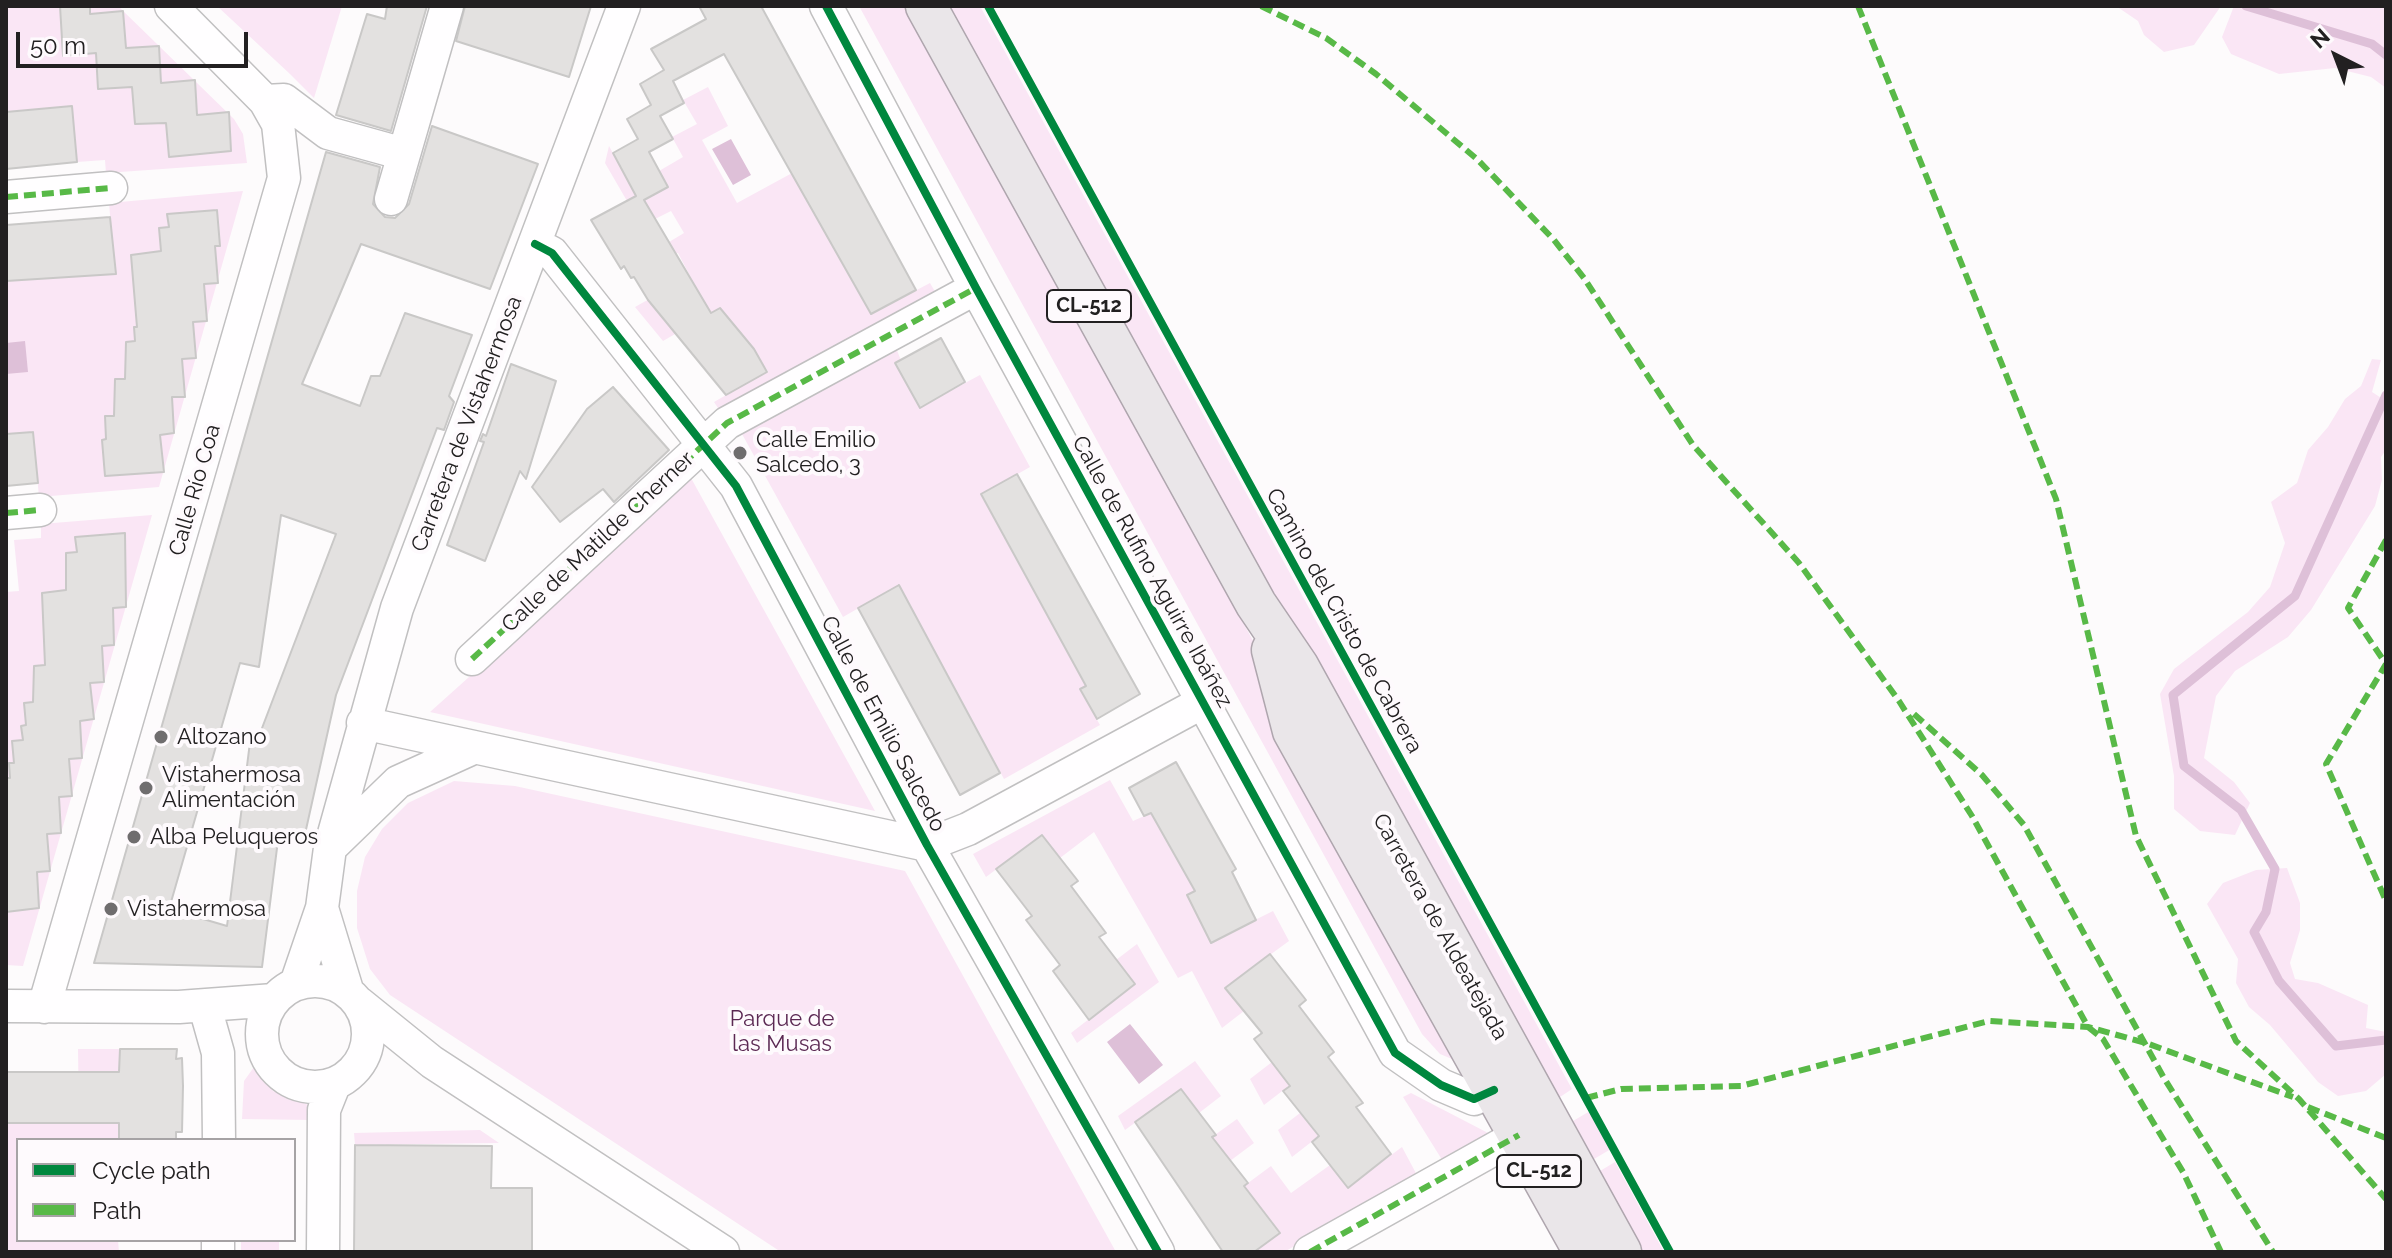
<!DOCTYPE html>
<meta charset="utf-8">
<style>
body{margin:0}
#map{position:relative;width:2392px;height:1258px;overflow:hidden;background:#fdfbfc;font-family:Raleway,sans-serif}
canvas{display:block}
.frame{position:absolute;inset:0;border:8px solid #222021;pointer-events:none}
.legend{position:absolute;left:16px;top:1138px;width:280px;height:104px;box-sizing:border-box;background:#fefafd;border:2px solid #a6a3a5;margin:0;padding:10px 14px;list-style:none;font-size:24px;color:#222021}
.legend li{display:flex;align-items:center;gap:16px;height:40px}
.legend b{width:40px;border:2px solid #a6a3a5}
.north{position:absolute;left:2296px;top:16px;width:80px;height:80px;-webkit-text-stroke:6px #fefafd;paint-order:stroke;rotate:318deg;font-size:22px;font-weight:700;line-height:32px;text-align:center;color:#222021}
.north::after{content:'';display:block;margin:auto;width:28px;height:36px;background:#222021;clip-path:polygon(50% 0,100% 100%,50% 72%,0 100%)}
.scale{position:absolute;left:16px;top:32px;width:232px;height:36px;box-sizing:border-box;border:4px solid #222021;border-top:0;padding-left:10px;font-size:24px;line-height:28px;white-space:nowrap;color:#222021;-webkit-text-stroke:6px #fefafd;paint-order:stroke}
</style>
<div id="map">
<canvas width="2392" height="1258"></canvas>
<div class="frame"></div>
<ul class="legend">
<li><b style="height:10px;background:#00873e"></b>Cycle path</li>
<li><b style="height:10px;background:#58b947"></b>Path</li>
</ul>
<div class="north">N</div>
<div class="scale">50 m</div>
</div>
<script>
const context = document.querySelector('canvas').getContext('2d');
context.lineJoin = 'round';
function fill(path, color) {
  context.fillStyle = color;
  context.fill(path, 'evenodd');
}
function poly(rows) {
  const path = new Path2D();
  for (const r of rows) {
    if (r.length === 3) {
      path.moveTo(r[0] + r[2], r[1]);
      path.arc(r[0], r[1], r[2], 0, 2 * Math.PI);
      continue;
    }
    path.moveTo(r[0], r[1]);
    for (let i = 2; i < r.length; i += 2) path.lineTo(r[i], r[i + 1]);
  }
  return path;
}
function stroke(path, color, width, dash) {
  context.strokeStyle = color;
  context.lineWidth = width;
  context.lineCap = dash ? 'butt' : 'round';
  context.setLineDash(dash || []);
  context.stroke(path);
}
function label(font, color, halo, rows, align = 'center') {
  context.font = font + ' Raleway,sans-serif';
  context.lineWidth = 8;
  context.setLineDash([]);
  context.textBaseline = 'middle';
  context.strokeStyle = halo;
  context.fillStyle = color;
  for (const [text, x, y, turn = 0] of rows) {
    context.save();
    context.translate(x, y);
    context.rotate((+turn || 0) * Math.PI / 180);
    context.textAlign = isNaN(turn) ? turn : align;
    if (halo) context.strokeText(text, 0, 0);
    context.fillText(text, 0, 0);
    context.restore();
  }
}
const green = poly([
 [6,6,118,6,234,119,243,134,247,163,106,173,105,160,77,162,72,106,6,112],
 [217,6,342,6,314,98,290,74],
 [859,6,906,6,1257,648,1461,1055,1452,1059,1440,1054,1422,1034],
 [948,6,980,6,1572,1089,1551,1103],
 [2116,6,2221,6,2194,45,2164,52,2144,35,2138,21],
 [2234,6,2386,6,2386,88,2371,77,2335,68,2279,74,2231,54,2222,37],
 [708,87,728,126,702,140,737,203,794,172,871,314,930,283,937,295,720,411,714,402,768,371,728,318,720,308,663,341,635,307,690,276,678,253,670,256,664,245,684,233,671,211,655,219,642,202,668,187,659,171,683,157,672,137,697,124,683,100],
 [609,146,636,195,627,201,605,163],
 [243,191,159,487,39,497,33,433,6,434,6,281,115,273,109,203],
 [896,348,920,407,980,375,1030,467,981,495,1086,686,1080,690,1100,725,1004,779,899,585,843,617,742,434],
 [2372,359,2381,360,2372,392,2386,401,2386,450,2381,457,2382,480,2375,506,2311,610,2288,637,2235,671,2216,696,2204,758,2234,782,2250,803,2235,835,2200,831,2174,809,2174,776,2160,694,2174,669,2248,612,2270,587,2285,543,2271,502,2297,483,2308,450,2328,427,2345,399,2361,386],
 [691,478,875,811,430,712],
 [152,515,23,966,6,965,6,592,19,591,14,540,41,538,41,524],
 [1110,780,1133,821,1151,813,1195,891,1187,895,1211,942,1273,911,1289,941,1226,987,1244,1011,1222,1028,1192,971,1178,978,1094,832,1060,858,1042,835,986,877,973,854],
 [454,781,515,786,905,871,1116,1252,781,1252,390,995,370,969,357,928,357,891,365,857,382,829,408,803],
 [2287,868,2300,903,2300,930,2290,963,2295,979,2318,983,2368,1005,2366,1028,2386,1032,2386,1074,2366,1091,2338,1096,2318,1082,2270,1025,2249,1007,2236,983,2238,959,2207,904,2223,883,2256,870],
 [1137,944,1159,982,1077,1043,1071,1033,1134,984,1116,960],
 [78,1049,120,1049,119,1140,18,1140,18,1240,118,1240,119,1252,6,1252,6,1123,79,1123],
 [1195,1061,1221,1096,1199,1113,1181,1089,1125,1130,1118,1116],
 [1272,1062,1290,1085,1264,1105,1250,1079],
 [254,1067,273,1091,311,1106,312,1120,242,1119,244,1081],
 [1411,1093,1490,1134,1444,1163,1403,1097],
 [1590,1111,1611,1149,1594,1159,1573,1121],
 [1300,1113,1319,1136,1292,1157,1278,1130],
 [1237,1119,1254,1143,1230,1161,1212,1137],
 [480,1130,499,1143,355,1145,354,1133],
 [1402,1147,1418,1177,1284,1252,1254,1252,1280,1232,1244,1186,1271,1166,1291,1193,1330,1165,1348,1187],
 [1615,1162,1664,1252,1632,1252,1590,1177],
 [241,1240,279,1240,279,1252,241,1252]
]);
const water = poly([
 [731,139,751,175,733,185,712,149],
 [25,341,28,372,6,374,6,343],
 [1130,1024,1163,1065,1139,1084,1107,1042]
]);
const stream = poly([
 [2246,6,2372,44,2386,55],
 [2386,395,2295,596,2173,695,2184,766,2241,810,2275,869,2266,912,2254,932,2279,981,2336,1046,2386,1040]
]);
const building = poly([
 [60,6,90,6,90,14,123,11,126,48,159,46,161,83,195,80,197,115,229,112,231,151,169,157,166,123,135,124,132,87,98,89,96,53,63,56,60,6],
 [387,6,427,6,391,131,336,115,367,14,385,19,387,6],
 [465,6,591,6,569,77,456,41,465,6],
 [699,6,761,6,916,290,871,314,724,54,673,81,684,103,660,116,673,139,649,152,668,187,644,200,711,313,720,308,754,349,767,372,726,395,648,300,634,277,631,278,624,266,621,269,591,220,636,196,613,153,638,139,627,119,651,105,640,84,664,70,651,49,706,19,699,6],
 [72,106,77,162,6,169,6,112,72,106],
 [432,126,538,164,490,289,361,244,302,384,360,406,371,376,380,376,405,313,472,335,449,396,454,402,444,430,437,428,336,695,303,843,278,840,262,967,94,963,326,152,380,167,373,204,385,217,395,218,409,204,432,126],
 [281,515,336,534,259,736,251,734,227,926,169,909,240,663,259,667,281,515],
 [217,210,220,246,215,246,218,283,204,284,207,321,193,322,196,358,182,359,185,397,172,397,174,433,160,435,164,472,105,476,102,440,106,439,105,416,114,416,115,379,125,379,126,342,135,341,134,327,137,327,131,255,161,251,159,228,169,227,167,214,217,210],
 [110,217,116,274,6,281,6,225,110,217],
 [941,338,965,382,920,408,895,363,941,338],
 [511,364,556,381,526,479,520,471,485,561,447,545,484,442,480,441,483,434,486,436,511,364],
 [613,387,669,450,614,502,603,489,560,522,532,487,587,409,613,387],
 [33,432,38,483,6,486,6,434,33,432],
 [1017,474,1140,694,1097,719,1080,689,1086,686,981,494,1017,474],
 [125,533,126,607,113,608,114,645,102,646,104,682,90,683,94,719,80,721,82,758,69,759,72,796,59,797,61,833,47,834,50,871,37,872,39,908,6,912,6,778,10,778,9,763,14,763,12,741,23,740,21,726,26,725,24,703,33,702,34,666,45,665,42,593,66,590,66,553,77,552,75,537,125,533],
 [899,585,1000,773,960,795,858,608,899,585],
 [1176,762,1236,869,1232,872,1256,920,1211,943,1187,895,1195,891,1151,813,1144,816,1129,788,1176,762],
 [1042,835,1078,881,1071,886,1106,933,1099,937,1135,984,1089,1020,1053,971,1060,965,1026,920,1032,916,996,869,1042,835],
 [1270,954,1306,1000,1299,1006,1334,1052,1328,1057,1363,1103,1356,1107,1391,1154,1348,1188,1312,1142,1319,1136,1283,1091,1290,1086,1254,1039,1262,1033,1225,988,1270,954],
 [120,1049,177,1049,176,1059,182,1058,183,1086,182,1132,176,1132,176,1140,119,1140,119,1123,6,1123,6,1072,119,1072,120,1049],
 [1181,1089,1216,1135,1212,1137,1248,1183,1244,1186,1280,1233,1254,1252,1223,1252,1135,1122,1181,1089],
 [355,1145,492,1146,491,1188,532,1188,532,1252,354,1252,355,1145]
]);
const minor = poly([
 [826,6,976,288,1395,1053,1441,1085,1474,1099,1494,1090],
 [265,101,284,100,328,133,404,154],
 [6,197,111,188],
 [391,199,447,6],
 [535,244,552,253,736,486,927,845,1158,1252],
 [6,513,40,510],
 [472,659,727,423,976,288],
 [363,723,927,845,968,829,1203,702],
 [333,845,398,782,473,748],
 [322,908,347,990],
 [315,1034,53],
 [296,984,322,908,330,848,397,608,624,6],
 [359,1003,432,1062,723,1252],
 [6,1006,179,1007,274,1000],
 [44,1007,284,178,278,124,265,101,171,6],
 [207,1014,218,1053,219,1140],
 [218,1252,218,1240],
 [323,1252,324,1110,334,1085],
 [1310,1252,1519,1135]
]);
const major = poly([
 [926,6,1256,604,1298,666,1621,1252],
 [1272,650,1293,731,1584,1252]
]);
const quiet = poly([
 [1261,6,1326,38,1376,74,1478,160,1554,240,1584,278,1693,445,1799,563,1899,701,1972,816,2088,1027,2103,1039,2183,1172,2221,1252],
 [1858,6,2056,499,2136,836,2236,1041,2299,1099,2386,1199],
 [6,197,111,188],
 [6,513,40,510],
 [2386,540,2348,608,2386,664,2326,764,2386,901],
 [472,659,727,423,976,288],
 [1914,714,1982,775,2024,825,2164,1078,2273,1252],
 [1586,1098,1621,1089,1741,1086,1989,1021,2088,1027,2146,1043,2293,1097],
 [2308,1107,2386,1138],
 [1310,1252,1519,1135]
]);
const cycleway = poly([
 [826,6,976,288,1395,1053,1441,1085,1474,1099,1494,1090],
 [988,6,1670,1252],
 [535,244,552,253,736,486,927,845,1158,1252]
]);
const markers = [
 [740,453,8,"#6f6d6e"],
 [161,737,8,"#6f6d6e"],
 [146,788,8,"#6f6d6e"],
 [134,837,8,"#6f6d6e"],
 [111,909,8,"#6f6d6e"]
];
const shields = [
 [1089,306,84],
 [1539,1171,84]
];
const shieldNames = [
 ["CL-512",1089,306],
 ["CL-512",1539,1171]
];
const streetNames = [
 ["Carretera de Vistahermosa",467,424,-69],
 ["Calle Río Coa",195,490,-74],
 ["Calle de Matilde Cherner",598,542,-43],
 ["Calle de Rufino Aguirre Ibáñez",1152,572,61],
 ["Camino del Cristo de Cabrera",1344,621,61],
 ["Calle de Emilio Salcedo",883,724,62],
 ["Carretera de Aldeatejada",1440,927,61]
];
const poiNames = [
 ["Calle Emilio",756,440],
 ["Salcedo, 3",756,465],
 ["Altozano",177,737],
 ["Vistahermosa",162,775],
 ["Alimentación",162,800],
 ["Alba Peluqueros",150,837],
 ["Vistahermosa",127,909]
];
const parkNames = [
 ["Parque de",782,1019],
 ["las Musas",782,1044]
];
fill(green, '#fae6f5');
fill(water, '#dec0d8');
stroke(stream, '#dec0d8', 9);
fill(building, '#e3e1e0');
stroke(building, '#c9c8c7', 2);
stroke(minor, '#c1c0c1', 35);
stroke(major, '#afa6ae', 43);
stroke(minor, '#fffeff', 32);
stroke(major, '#eae6e9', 40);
stroke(quiet, '#58b947', 6, [12, 6]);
stroke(cycleway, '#00873e', 8);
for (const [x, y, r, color] of markers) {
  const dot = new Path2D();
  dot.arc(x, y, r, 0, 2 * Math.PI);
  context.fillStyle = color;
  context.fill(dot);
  stroke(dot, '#fefafd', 3);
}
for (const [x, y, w] of shields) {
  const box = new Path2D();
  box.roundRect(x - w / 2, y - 16, w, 32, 6);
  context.fillStyle = '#fefafd';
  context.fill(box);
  stroke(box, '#222021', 2);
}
label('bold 20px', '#222021', null, shieldNames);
label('22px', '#222021', '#fefafd', streetNames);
label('22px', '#222021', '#fefafd', poiNames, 'left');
label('22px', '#5b2953', '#fefafd', parkNames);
</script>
